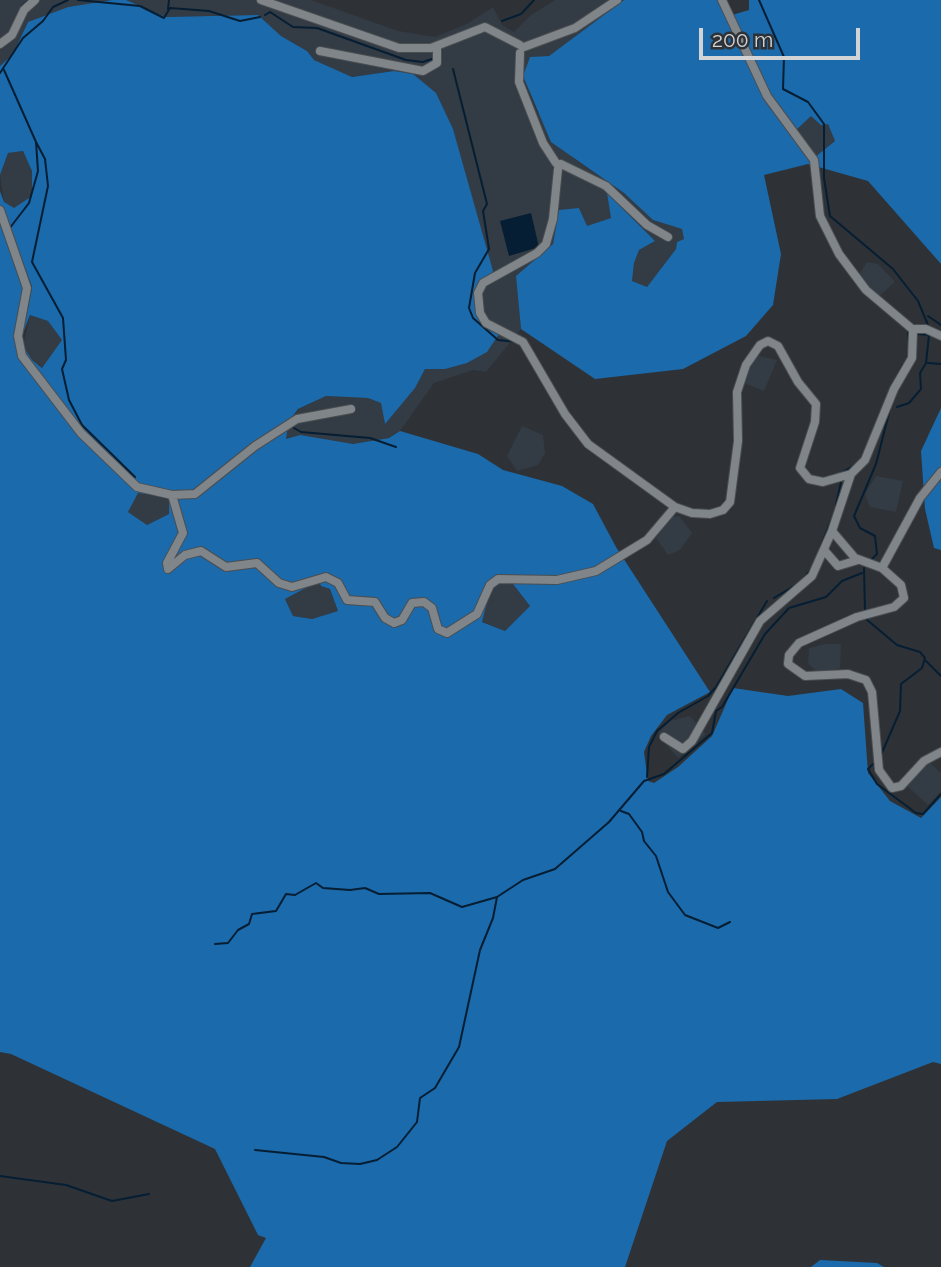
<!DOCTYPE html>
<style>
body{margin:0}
#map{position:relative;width:941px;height:1267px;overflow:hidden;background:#2e3236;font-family:Raleway,sans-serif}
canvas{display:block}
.scale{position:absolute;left:699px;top:28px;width:161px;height:32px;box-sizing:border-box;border:4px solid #d1d3d5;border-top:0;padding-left:9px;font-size:21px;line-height:24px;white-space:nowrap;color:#d1d3d5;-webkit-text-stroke:5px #2e3236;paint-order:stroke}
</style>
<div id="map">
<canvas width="941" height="1267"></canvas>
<div class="scale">200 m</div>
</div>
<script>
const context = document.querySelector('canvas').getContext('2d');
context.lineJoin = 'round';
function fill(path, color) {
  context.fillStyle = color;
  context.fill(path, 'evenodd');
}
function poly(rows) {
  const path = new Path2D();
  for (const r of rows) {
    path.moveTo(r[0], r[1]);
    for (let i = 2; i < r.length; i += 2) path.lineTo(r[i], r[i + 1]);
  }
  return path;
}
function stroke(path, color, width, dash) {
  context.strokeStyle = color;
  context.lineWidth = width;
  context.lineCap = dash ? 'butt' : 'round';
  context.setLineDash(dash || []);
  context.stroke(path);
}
const built = poly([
 [0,0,112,0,68,7,28,22,13,54,0,66],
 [126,0,311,0,398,31,435,37,467,24,493,7,502,25,514,32,531,15,555,0,624,0,549,56,530,58,523,76,537,112,573,158,624,193,653,220,682,229,684,239,677,242,676,249,647,287,632,281,634,263,639,250,655,241,608,194,611,218,587,227,579,208,553,244,516,276,521,329,486,372,473,370,434,383,400,431,389,438,353,444,286,440,289,421,299,409,326,396,368,398,381,403,385,423,415,388,425,369,445,369,498,335,481,317,479,291,492,271,453,129,394,71,352,77,314,60,307,51,281,36,258,15,166,17],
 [811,115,828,124,835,141,815,157,795,130],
 [23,151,32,171,32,196,14,209,4,202,0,175,8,153],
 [867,262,878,264,895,282,878,297,858,276],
 [30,315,48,321,63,341,43,368,32,360,23,346],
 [755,355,777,360,764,391,744,383],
 [522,426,543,435,545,453,538,465,517,471,507,456],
 [876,476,903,481,896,512,870,507,865,494],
 [138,492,169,497,169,514,147,525,128,512],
 [679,516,692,533,680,550,668,555,656,538,672,517],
 [504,580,513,584,530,606,505,631,482,621,490,591],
 [319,581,321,586,330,589,338,611,312,619,293,616,285,599],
 [825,644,841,644,840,668,819,673,808,664,809,648],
 [690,716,706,734,678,758,659,737,659,732,670,721],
 [928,761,941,773,941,792,928,805,906,785]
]);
const forest = poly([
 [112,0,126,0,166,17,258,15,281,36,307,51,314,60,352,77,394,71,413,74,436,93,453,129,493,271,479,291,481,317,499,334,487,352,467,363,445,369,425,369,415,388,385,424,381,403,368,398,326,396,298,409,289,421,286,439,300,435,353,444,389,438,400,431,478,454,503,470,562,486,593,504,616,547,710,692,667,715,651,736,644,752,648,781,654,783,678,767,712,736,733,688,788,696,841,689,863,703,868,773,890,801,921,818,941,797,941,1064,933,1062,837,1099,717,1102,667,1141,625,1267,250,1267,266,1238,258,1235,215,1149,11,1054,0,1052,0,191,4,202,14,208,32,196,32,171,23,151,8,153,0,175,0,66,13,54,28,22,68,7],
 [30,315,48,321,62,340,42,368,32,360,23,346,22,336],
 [138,493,169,497,169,514,147,525,128,512],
 [504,580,513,584,530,606,505,631,482,622,490,591],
 [319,581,321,586,330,589,338,611,312,619,293,616,285,599],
 [624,0,726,0,732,15,749,10,749,0,941,0,941,264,868,181,808,164,764,175,781,254,773,305,746,336,683,369,595,379,521,329,516,276,553,244,559,210,579,208,587,226,611,218,607,193,655,241,639,250,634,263,632,281,647,287,676,249,677,242,684,239,682,229,653,220,624,193,551,142,523,76,530,57,549,56],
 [811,116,821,125,828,124,835,141,815,157,795,131],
 [941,408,941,550,934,548,925,509,921,451],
 [820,1260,877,1263,884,1267,811,1267]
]);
const water = poly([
 [531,213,539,247,509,256,500,221]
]);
const stream = poly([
 [78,0,140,6,164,18,170,8,209,11,240,21,260,17],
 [759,0,784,57,783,89,808,102,824,124,824,178,830,216,893,269,918,301,928,325],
 [22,6,29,0],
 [168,9,169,0],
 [265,15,270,12,293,27,317,28,406,60,423,62,432,59],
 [502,21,521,14,534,0],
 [453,69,487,204,483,211,489,249,475,273,469,308,473,318,498,340,517,342],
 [4,70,36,142,38,171,29,203,9,229],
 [0,73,23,38,43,21,53,7,68,0],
 [36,142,45,159,48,186,32,262,63,318,66,360,62,369,69,400,82,425,135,477],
 [21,260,31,287,27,308],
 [928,316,941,325],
 [908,333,909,344],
 [928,363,941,364],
 [889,391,903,365],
 [897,407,909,403,921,389,920,373,926,363,929,335,918,334],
 [294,428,301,432,370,438,396,447],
 [841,473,855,465],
 [836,505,841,482],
 [820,548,831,521],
 [871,560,877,554,875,536,860,528,854,516,876,464,890,409],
 [864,568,865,610],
 [804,578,811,569],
 [774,598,794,586],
 [866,619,897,645,920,652,925,658,922,668,901,684,900,711,881,755],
 [926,661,941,676],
 [873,764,868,769,877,784,916,813,923,814,941,794],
 [647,777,649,747,657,731,678,713,708,696,716,687,767,601],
 [621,811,629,814,642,832,644,841,656,856,668,892,685,915,718,928,730,922],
 [215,944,228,943,238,930,249,924,252,914,276,911,286,894,295,895,316,883,323,888,350,890,365,888,379,894,430,893,462,907,497,897],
 [255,1150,324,1157,341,1163,360,1164,377,1160,397,1147,417,1122,420,1098,435,1088,459,1047,480,950,493,918,497,897,523,880,555,869,609,822,644,781,664,774,712,733,716,711,722,707,765,634,789,608,826,597,842,581,862,573],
 [0,1176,66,1185,112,1201,149,1194]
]);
const minor = poly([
 [261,0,399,48,431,48,485,27,520,45],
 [722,0,767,96,814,160,820,216,839,254,866,290,911,328],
 [0,44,12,35,24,10,35,0],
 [524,47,575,28,617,0],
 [320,51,423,71,437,63,437,46],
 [520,53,519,82,543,143,556,163],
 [561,164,606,186,647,225,668,237],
 [558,169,553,219,546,244,537,253,483,283,478,293,480,313,486,323,523,342,565,414,588,444,675,507,692,513,710,514,723,510,730,502,738,441,737,392,746,365,760,345,768,341,778,346,798,382,816,404,815,422,800,468,809,479,823,482,851,474,865,460,894,389,912,358,913,331],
 [0,210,27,288,18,336,22,356,81,433,137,487,172,495,195,494,255,446,297,419,351,409],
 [915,329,926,329,941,336],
 [172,495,183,533,167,563,168,569,185,555,201,551,226,567,257,563,279,583,292,587,326,577,338,583,347,600,375,602,385,618,394,623,402,620,412,603,424,602,432,608,438,629,447,633,477,614,490,585,498,579,557,580,596,571,647,540,675,507],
 [832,531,855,558,882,568,901,585,904,598,894,607,857,617,799,643,789,655,788,664,805,676,848,674,866,680,872,692,879,770,892,788,901,786,924,761,941,752],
 [824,550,838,566,858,560],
 [882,568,920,498,941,472],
 [664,737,683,749,692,741,760,621,812,576,832,531,851,474]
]);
fill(built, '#333b44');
fill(forest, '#1b6aab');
fill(water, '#061e33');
stroke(stream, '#061e33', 2);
stroke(minor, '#4a4e51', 10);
stroke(minor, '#808589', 8);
</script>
